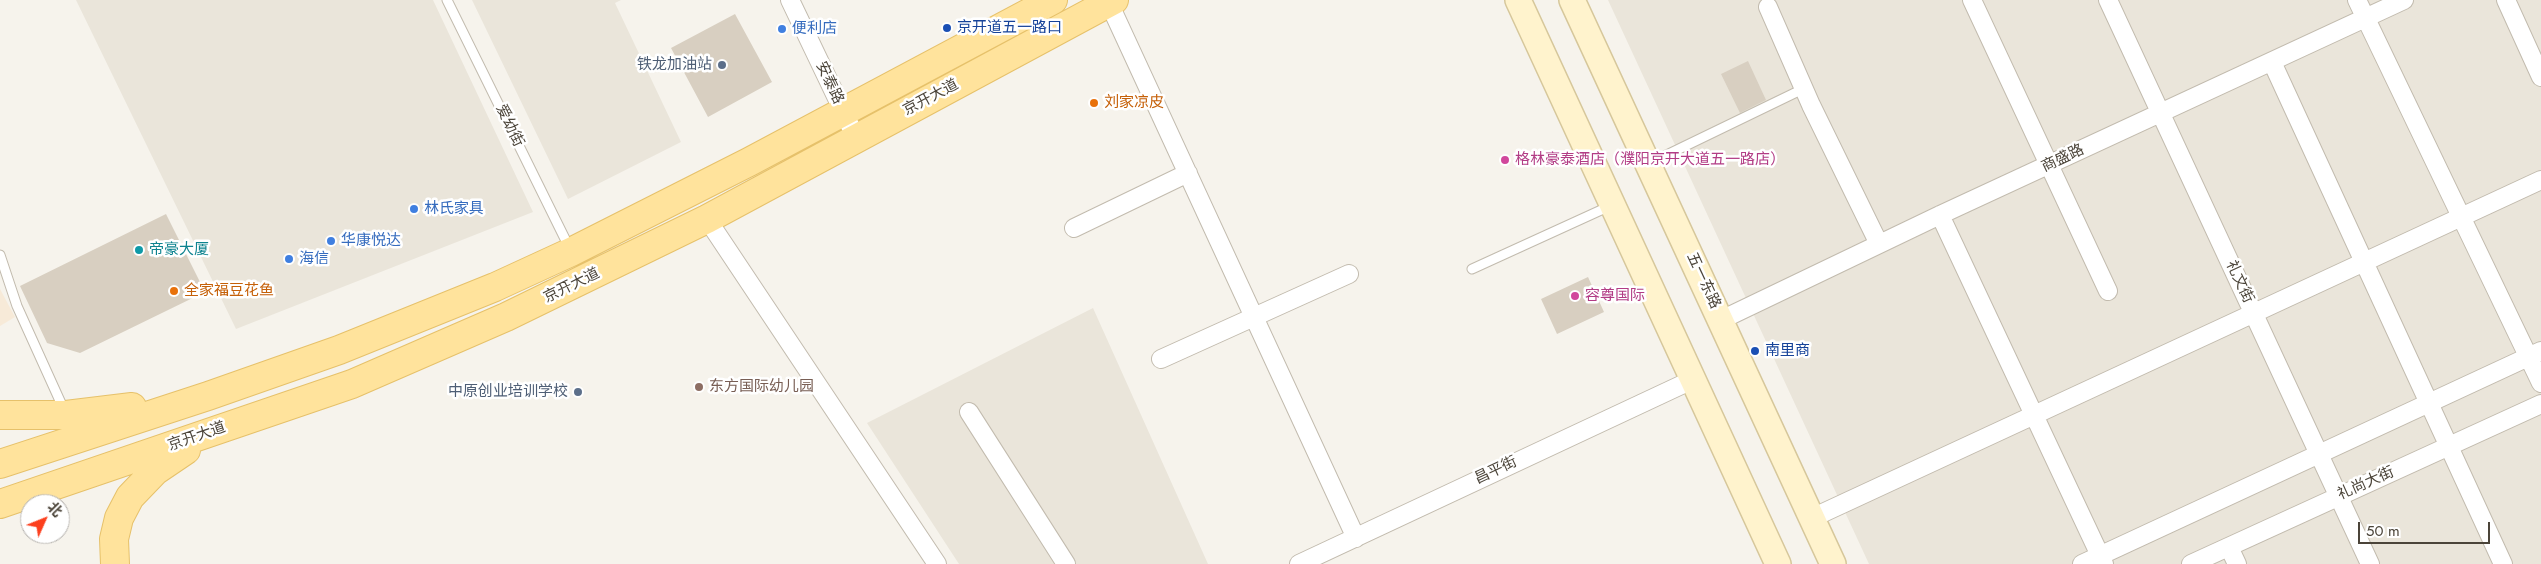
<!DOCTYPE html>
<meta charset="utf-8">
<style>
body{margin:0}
#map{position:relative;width:2541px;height:564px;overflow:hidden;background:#f6f3ec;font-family:Jost,"Noto Sans SC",sans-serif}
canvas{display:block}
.north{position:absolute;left:20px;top:494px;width:50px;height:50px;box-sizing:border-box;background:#fff;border:1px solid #b7b4b0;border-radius:50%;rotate:46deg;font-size:14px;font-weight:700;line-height:20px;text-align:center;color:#4b4439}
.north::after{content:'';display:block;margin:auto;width:18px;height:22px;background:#fc3f1d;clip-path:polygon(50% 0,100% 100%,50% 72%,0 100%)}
.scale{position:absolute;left:2358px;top:522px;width:132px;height:22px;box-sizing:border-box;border:2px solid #4b4439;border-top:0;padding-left:6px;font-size:15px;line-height:18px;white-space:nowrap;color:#4b4439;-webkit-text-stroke:4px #fff;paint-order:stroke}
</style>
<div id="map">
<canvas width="2541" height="564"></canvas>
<div class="north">北</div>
<div class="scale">50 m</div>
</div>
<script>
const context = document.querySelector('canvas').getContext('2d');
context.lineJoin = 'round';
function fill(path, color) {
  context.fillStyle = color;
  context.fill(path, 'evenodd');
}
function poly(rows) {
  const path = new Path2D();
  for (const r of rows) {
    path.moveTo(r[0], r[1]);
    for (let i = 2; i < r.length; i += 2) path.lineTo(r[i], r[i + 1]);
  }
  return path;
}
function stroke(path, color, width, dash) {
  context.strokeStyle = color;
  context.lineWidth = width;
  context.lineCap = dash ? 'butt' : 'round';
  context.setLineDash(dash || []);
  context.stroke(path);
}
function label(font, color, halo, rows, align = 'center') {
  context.font = font + ' Jost,"Noto Sans SC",sans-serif';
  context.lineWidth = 5;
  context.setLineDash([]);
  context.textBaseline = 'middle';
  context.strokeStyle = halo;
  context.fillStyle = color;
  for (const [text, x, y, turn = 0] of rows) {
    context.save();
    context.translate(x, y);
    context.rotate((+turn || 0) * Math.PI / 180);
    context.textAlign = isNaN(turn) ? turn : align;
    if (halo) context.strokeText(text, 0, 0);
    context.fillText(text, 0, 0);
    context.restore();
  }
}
const residential = poly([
 [76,0,433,0,533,212,236,329],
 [472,0,621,0,615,3,681,142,568,199],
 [1608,0,2541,0,2541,564,1869,564],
 [1093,308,1208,564,959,564,867,423]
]);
const commercial = poly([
 [0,289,15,317,0,326]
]);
const building = poly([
 [735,14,772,82,708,117,671,48],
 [1748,61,1766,100,1740,113,1721,74],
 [166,214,205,292,80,353,47,343,20,286],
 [1588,277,1604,312,1557,334,1541,299]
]);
const lane = poly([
 [447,0,570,249],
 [1650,163,1805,88],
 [0,255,17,306,65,412],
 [1472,269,1610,206]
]);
const street = poly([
 [790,0,856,138],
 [1972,0,2108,291],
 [2108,0,2370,564],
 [2357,0,2541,383],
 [2506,0,2541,77],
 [1109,3,1356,538],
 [1768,7,1811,105,1879,244],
 [2272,62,2503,564],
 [1940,215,2104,564],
 [707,219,937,564],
 [1074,228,1188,173],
 [1721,320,1940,215,2404,0],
 [1161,359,1349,274],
 [969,412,1066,564],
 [1812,518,2541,180],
 [2229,547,2237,564],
 [1299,564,1694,379],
 [2082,564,2541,351],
 [2191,564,2541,404]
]);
const secondary = poly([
 [1518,0,1778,564],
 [1572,0,1833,564]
]);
const primary = poly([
 [0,415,66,415,132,407],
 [0,464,208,396,339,350,495,287,571,252,749,162,1053,0],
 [0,504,352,384,506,317,707,219,1114,0],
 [115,564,114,539,119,518,130,497,155,471,186,450]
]);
const markers = [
 [947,28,5,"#1a4fb4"],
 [782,29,5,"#3f7fe0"],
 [722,65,5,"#5c6f8a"],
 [1094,103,5,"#e8710a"],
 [1505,160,5,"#d1479c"],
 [414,209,5,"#3f7fe0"],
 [331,241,5,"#3f7fe0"],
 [139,250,5,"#0f9aa8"],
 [289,259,5,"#3f7fe0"],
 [174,291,5,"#e8710a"],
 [1575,296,5,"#d1479c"],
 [1755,351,5,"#1a4fb4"],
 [699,387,5,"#8d6e63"],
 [578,392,5,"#5c6f8a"]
];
const transitNames = [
 ["京开道五一路口",957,28],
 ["南里商",1765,351]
];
const shopNames = [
 ["便利店",792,29],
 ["林氏家具",424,209],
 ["华康悦达",341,241],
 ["海信",299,259]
];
const serviceNames = [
 ["铁龙加油站",712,65],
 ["中原创业培训学校",568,392]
];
const streetNames = [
 ["安泰路",829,83,65],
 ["京开大道",931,98,-28],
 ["爱幼街",509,126,64],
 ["商盛路",2063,159,-25],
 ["五一东路",1703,281,65],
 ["礼文街",2239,282,65],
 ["京开大道",572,286,-26],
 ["京开大道",197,437,-19],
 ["昌平街",1496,471,-25],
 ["礼尚大街",2366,484,-24]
];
const foodNames = [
 ["刘家凉皮",1104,103],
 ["全家福豆花鱼",184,291]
];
const hotelNames = [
 ["格林豪泰酒店（濮阳京开大道五一路店）",1515,160],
 ["容尊国际",1585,296]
];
const cultureNames = [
 ["帝豪大厦",149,250]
];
const educationNames = [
 ["东方国际幼儿园",709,387]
];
fill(residential, '#eae5da');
fill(commercial, '#f7ead8');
fill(building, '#d8cfc1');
stroke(lane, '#c2bbae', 11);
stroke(street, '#c2bbae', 20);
stroke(secondary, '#d6c79b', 28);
stroke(primary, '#e6c16a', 30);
stroke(lane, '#fff', 9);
stroke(street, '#fff', 18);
stroke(secondary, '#fff3cd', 25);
stroke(primary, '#ffe39c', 28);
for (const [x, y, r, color] of markers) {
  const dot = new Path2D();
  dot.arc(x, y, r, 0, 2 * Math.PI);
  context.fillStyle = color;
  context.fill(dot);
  stroke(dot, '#fff', 2);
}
label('15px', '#164399', '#fff', transitNames, 'left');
label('15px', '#366cbe', '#fff', shopNames, 'left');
label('15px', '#4e5e75', '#fff', serviceNames, 'right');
label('15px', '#4b4439', '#fff', streetNames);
label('15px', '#c56008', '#fff', foodNames, 'left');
label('15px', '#b23c85', '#fff', hotelNames, 'left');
label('15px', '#0d838f', '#fff', cultureNames, 'left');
label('15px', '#785e54', '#fff', educationNames, 'left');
</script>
